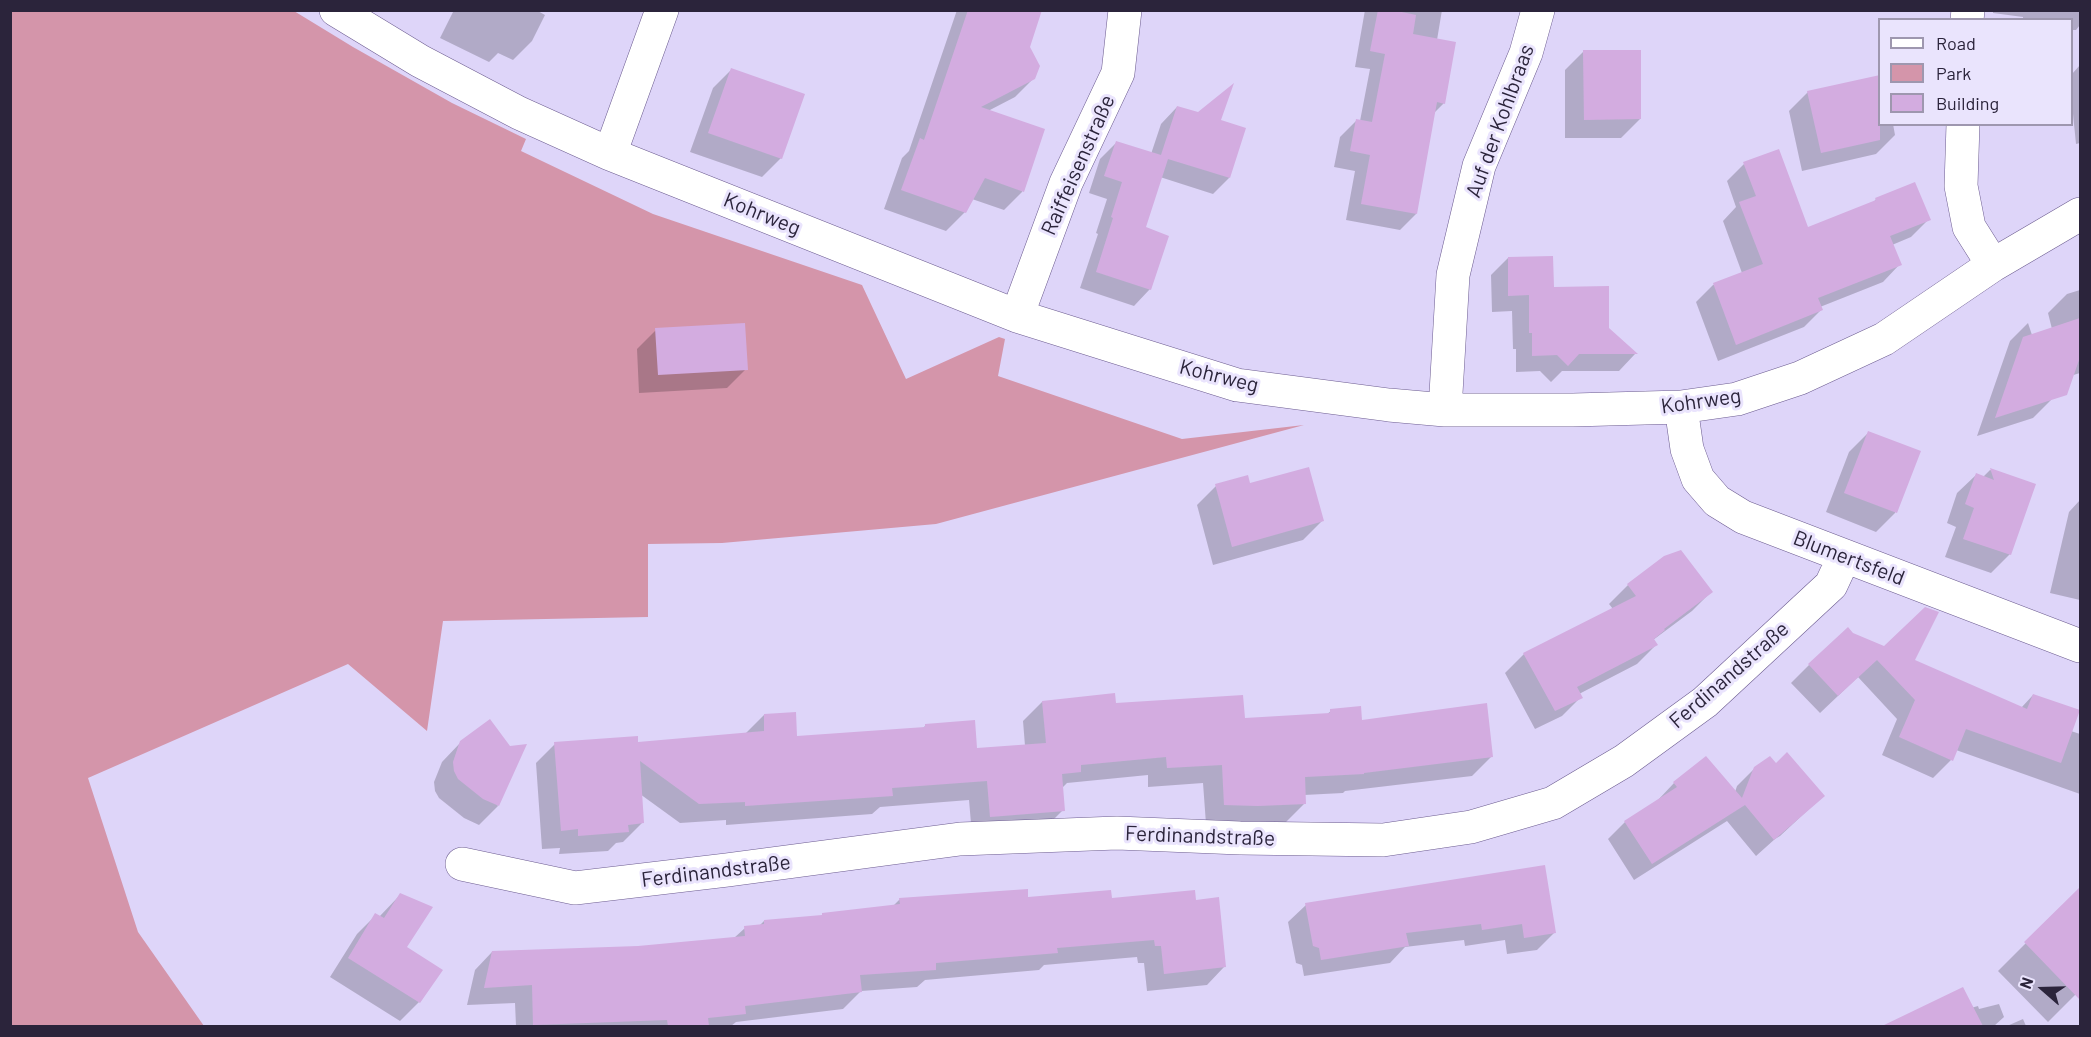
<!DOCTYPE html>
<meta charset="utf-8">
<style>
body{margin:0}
#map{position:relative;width:2091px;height:1037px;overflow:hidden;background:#ded5f9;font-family:Barlow,sans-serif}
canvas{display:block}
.frame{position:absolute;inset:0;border:12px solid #2b243b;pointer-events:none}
.legend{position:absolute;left:1878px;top:18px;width:195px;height:108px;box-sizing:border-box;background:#eae4fd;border:2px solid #9e97af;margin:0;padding:8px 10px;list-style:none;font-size:18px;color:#2b243b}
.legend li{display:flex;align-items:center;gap:12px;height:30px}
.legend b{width:30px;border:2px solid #9e97af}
.north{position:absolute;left:2013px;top:959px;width:60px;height:60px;-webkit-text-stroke:4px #eae4fd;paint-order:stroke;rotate:290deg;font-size:16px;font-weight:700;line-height:24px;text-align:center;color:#2b243b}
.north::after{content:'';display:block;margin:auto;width:21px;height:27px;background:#2b243b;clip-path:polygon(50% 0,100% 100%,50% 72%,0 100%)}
</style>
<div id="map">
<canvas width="2091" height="1037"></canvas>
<div class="frame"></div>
<ul class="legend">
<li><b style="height:8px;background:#fff"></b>Road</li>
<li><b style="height:16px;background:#d495aa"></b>Park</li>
<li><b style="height:16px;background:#d3ace0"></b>Building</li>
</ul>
<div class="north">N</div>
</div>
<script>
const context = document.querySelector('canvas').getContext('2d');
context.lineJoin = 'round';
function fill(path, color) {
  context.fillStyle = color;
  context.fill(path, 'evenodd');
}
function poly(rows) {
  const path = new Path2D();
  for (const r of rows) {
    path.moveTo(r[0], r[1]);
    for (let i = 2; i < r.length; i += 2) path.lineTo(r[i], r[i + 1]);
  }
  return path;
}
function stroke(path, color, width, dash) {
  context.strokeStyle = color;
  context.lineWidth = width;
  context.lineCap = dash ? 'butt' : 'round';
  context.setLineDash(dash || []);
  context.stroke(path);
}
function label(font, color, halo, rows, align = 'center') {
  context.font = font + ' Barlow,sans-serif';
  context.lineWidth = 6;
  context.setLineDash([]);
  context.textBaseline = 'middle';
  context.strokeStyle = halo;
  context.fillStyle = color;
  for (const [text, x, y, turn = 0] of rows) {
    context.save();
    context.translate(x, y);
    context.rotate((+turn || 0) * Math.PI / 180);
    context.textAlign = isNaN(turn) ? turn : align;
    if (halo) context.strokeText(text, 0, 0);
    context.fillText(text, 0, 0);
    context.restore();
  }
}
const green = poly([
 [10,11,294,11,353,47,452,103,526,139,521,151,653,214,862,285,906,379,999,337,1005,339,998,376,1182,439,1304,425,936,524,722,543,648,544,648,617,443,621,427,731,348,664,88,778,138,932,204,1026,11,1026]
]);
const shadow = poly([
 [454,10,536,10,545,15,532,41,513,60,498,53,489,62,440,38],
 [957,10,1041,10,1029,47,1034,78,1015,97,988,111,1043,130,1022,192,1004,210,972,199,965,212,946,231,884,209,902,158,909,151],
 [1365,10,1442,10,1437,40,1444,103,1433,114,1416,214,1400,230,1346,220,1355,171,1334,167,1340,137,1356,121,1360,121,1370,69,1355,67],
 [1993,10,2080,10,2080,25,2076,30,2072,30,2072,20,2023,20,2023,17,1993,13],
 [1584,51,1640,119,1621,138,1565,138,1565,70],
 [2080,65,2080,143,2076,144,2072,104,2072,74],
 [732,69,781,158,762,177,690,152,713,88],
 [1808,92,1880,124,1893,124,1895,135,1876,154,1802,171,1789,111],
 [1177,107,1219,120,1229,178,1213,194,1160,177,1144,228,1150,289,1134,306,1080,288,1098,234,1096,233,1107,199,1089,193,1100,159,1116,143,1151,154,1161,124],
 [1744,164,1807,229,1873,203,1876,199,1929,219,1911,237,1892,245,1900,264,1883,282,1820,307,1821,310,1804,327,1718,361,1696,302,1713,285,1742,273,1723,221,1736,207,1727,181],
 [1508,258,1608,329,1635,354,1619,371,1562,371,1551,382,1540,371,1516,372,1516,349,1513,349,1512,311,1492,312,1491,275],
 [2080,290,2080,373,2047,383,2052,399,2033,418,1977,436,2010,341,2028,323,2032,335,2052,329,2048,313,2067,294],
 [656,330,746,369,727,388,639,393,637,349],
 [1868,433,1919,452,1895,513,1876,532,1826,512,1849,452],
 [1990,470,2034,485,2010,554,1991,573,1945,557,1956,527,1947,523,1957,493,1976,475,1983,477],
 [1249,485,1322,521,1303,540,1213,565,1197,505,1216,486],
 [2080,500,2080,600,2050,593,2069,512],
 [1628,585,1711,592,1692,611,1653,640,1656,645,1637,664,1579,694,1581,697,1562,716,1535,729,1505,673,1524,654,1613,609,1609,604],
 [1853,634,2021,708,2033,695,2071,731,2080,734,2080,794,1956,750,1951,760,1933,778,1882,755,1897,719,1858,677,1820,713,1791,683,1809,665],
 [1042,702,1115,705,1243,719,1326,715,1331,711,1360,722,1491,757,1472,776,1345,791,1343,793,1304,795,1305,803,1285,823,1206,824,1203,783,1148,787,1148,775,1067,783,1061,789,1063,810,1044,829,972,835,969,800,880,807,872,814,726,825,726,820,680,823,640,794,642,823,623,842,616,843,608,851,559,854,560,848,542,849,536,763,555,744,637,743,745,734,764,715,796,738,922,729,926,725,975,750,1025,746,1023,721],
 [461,742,498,806,479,825,464,818,439,798,435,791,434,782,442,762],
 [1776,765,1823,796,1780,836,1775,839,1756,856,1727,821,1634,880,1608,839,1625,822,1657,801,1674,783,1735,792,1737,786,1755,768],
 [1544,866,1554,933,1537,950,1507,954,1505,940,1465,946,1464,940,1405,947,1390,963,1304,976,1302,965,1296,963,1288,922,1306,905],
 [2080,889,2080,990,2048,1022,1998,971],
 [400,895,405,948,441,970,419,1002,400,1021,330,977,357,934,376,915,379,917],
 [1027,898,1195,901,1224,967,1207,985,1147,991,1144,963,1138,963,1137,957,1044,965,1039,970,925,980,917,987,861,991,843,1009,736,1022,731,1026,516,1026,515,1003,467,1005,475,970,492,952,638,948,734,938,745,928,759,926,764,921,820,917,893,906,900,899],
 [1999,1004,2004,1017,1994,1026,1907,1026,1978,1006,1979,1009],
 [2023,1019,2026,1026,2007,1026]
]);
const building = poly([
 [968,10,1042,10,1030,47,1040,66,1035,79,981,107,1045,129,1024,192,985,178,966,213,901,190,920,138,924,140],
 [1378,10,1392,10,1416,15,1413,34,1456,42,1445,104,1437,102,1417,214,1361,204,1370,155,1350,151,1356,119,1372,122,1385,54,1370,51],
 [1583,50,1641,50,1641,119,1584,120],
 [731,68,805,94,782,159,708,133],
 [1880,75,1880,140,1821,153,1807,91],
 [1234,83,1221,120,1246,128,1230,178,1168,159,1146,227,1169,236,1151,290,1096,272,1113,218,1111,217,1122,182,1104,176,1116,141,1161,155,1177,106,1198,112],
 [1779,149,1808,227,1876,200,1875,198,1915,182,1931,220,1890,236,1902,265,1818,298,1823,310,1736,345,1713,283,1763,264,1739,202,1756,196,1743,162],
 [1553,256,1554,287,1609,286,1609,328,1638,354,1579,354,1568,366,1557,355,1532,356,1532,333,1529,333,1529,295,1508,296,1508,257],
 [2080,318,2080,357,2067,395,1995,418,2023,337],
 [745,323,748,370,658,375,655,328],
 [1868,431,1921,451,1897,513,1844,493],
 [1309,467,1324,521,1232,547,1215,484,1248,475,1250,483],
 [1990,468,2036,484,2011,555,1963,539,1974,508,1965,504,1976,473,1994,480],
 [1681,550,1713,592,1664,629,1665,630,1654,639,1658,645,1577,687,1583,698,1555,711,1523,653,1636,596,1627,584,1664,556],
 [1925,607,1939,612,1915,660,2027,709,2033,694,2080,710,2061,763,1966,729,1953,761,1899,737,1915,700,1877,660,1838,696,1808,664,1848,627,1853,633,1884,646],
 [1115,693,1116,703,1243,695,1245,718,1330,713,1330,709,1361,706,1362,720,1487,703,1493,757,1364,773,1364,774,1305,777,1306,804,1258,806,1224,805,1222,765,1167,768,1166,757,1081,765,1081,772,1062,774,1065,811,990,817,987,781,892,788,893,796,745,806,745,802,699,804,640,761,644,823,628,825,629,832,578,836,578,829,561,831,554,742,638,736,638,742,764,731,764,714,796,712,797,736,925,727,925,724,975,720,977,748,1046,743,1042,701],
 [490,719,510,746,527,744,499,806,483,799,458,779,454,771,453,762,460,741],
 [1787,752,1825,796,1774,840,1745,805,1652,864,1624,821,1677,787,1673,782,1706,756,1742,798,1754,767,1770,756,1776,763],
 [1545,865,1556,933,1524,938,1522,924,1482,930,1481,924,1406,933,1409,946,1321,960,1319,948,1313,946,1305,903],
 [2080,887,2080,1000,2024,942],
 [1028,889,1028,897,1111,890,1112,898,1195,890,1196,900,1219,897,1226,967,1164,974,1161,946,1155,946,1154,940,1057,948,1058,953,936,963,936,970,860,975,862,992,745,1006,746,1014,708,1018,709,1026,668,1026,667,1020,533,1025,532,985,484,988,492,951,638,946,745,936,744,926,764,924,764,920,822,915,822,913,900,904,899,898],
 [400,893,433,907,407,947,443,970,420,1003,348,958,375,913,384,918],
 [1963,987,1983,1026,1882,1026]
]);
const minor = poly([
 [336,10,420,61,519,113,610,154,1017,316,1237,385,1389,405,1445,410,1573,410,1681,407,1737,399,1800,378,1884,339,1993,265,2080,214],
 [1967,20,1968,10],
 [1963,124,1961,186,1969,227,1993,265],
 [610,154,662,10],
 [1017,316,1066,183,1118,73,1125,10],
 [1681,407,1687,449,1698,479,1717,501,1743,517,2080,646],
 [1445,410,1453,275,1479,166,1526,53,1538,10],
 [462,864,575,888,727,870,960,839,1117,833,1240,838,1383,840,1471,827,1553,803,1624,761,1705,702,1831,585,1844,557]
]);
const streetNames = [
 ["Auf der Kohlbraas",1500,121,-70],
 ["Raiffeisenstraße",1078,165,-66],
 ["Kohrweg",762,214,22],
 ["Kohrweg",1219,376,14],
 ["Kohrweg",1701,401,-8],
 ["Blumertsfeld",1849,558,21],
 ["Ferdinandstraße",1729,675,-41],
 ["Ferdinandstraße",1200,836,2],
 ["Ferdinandstraße",716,871,-7]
];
fill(green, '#d495aa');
fill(shadow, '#0003');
fill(building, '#d3ace0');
stroke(minor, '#6c5c90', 34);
stroke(minor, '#fff', 33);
label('21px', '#2b243b', '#eae4fd', streetNames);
</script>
